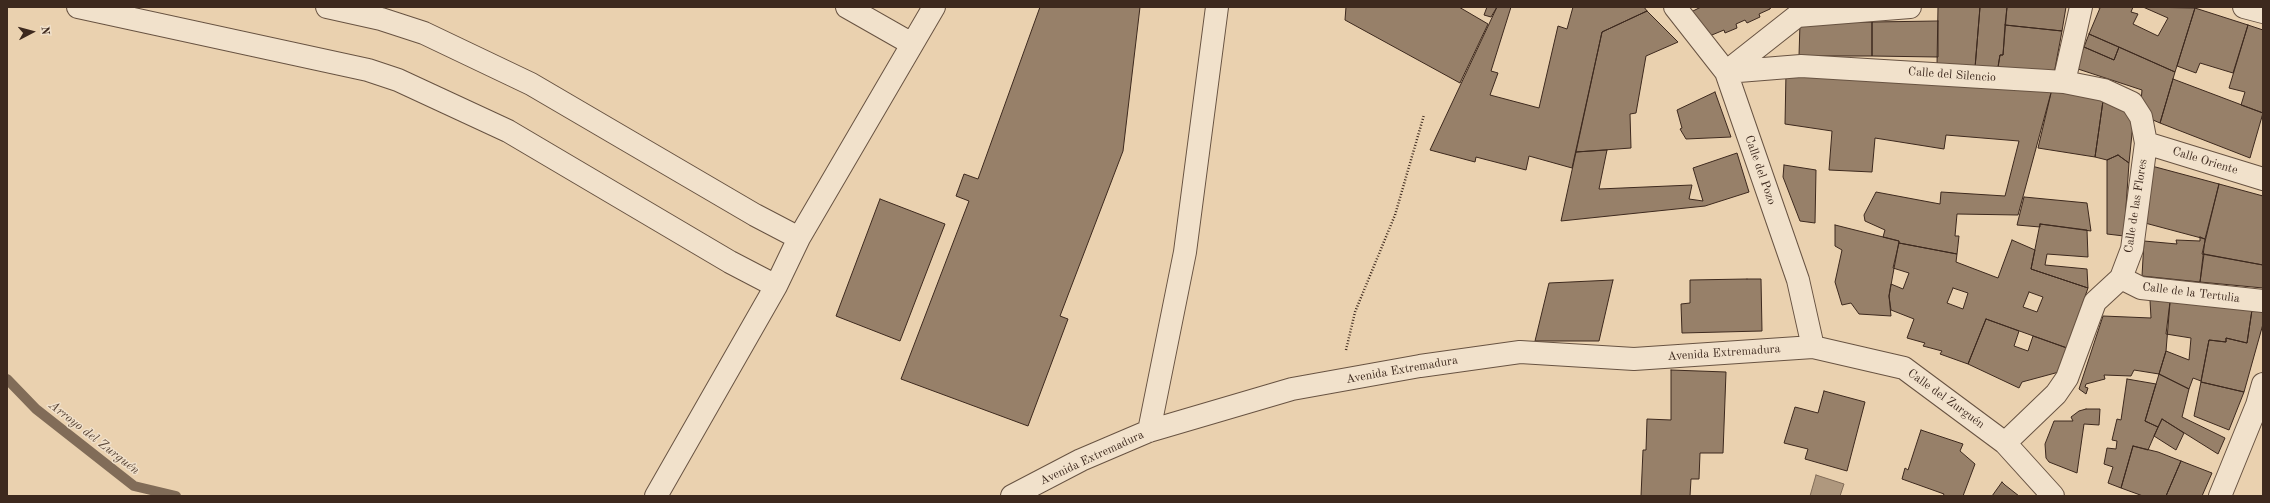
<!DOCTYPE html>
<meta charset="utf-8">
<style>
body{margin:0}
#map{position:relative;width:2270px;height:503px;overflow:hidden;background:#ead1af;font-family:"Old Standard TT",serif}
canvas{display:block}
.frame{position:absolute;inset:0;border:8px solid #3d291e;pointer-events:none}
.north{position:absolute;left:12px;top:12px;width:40px;height:40px;-webkit-text-stroke:3px #f1e1cb;paint-order:stroke;rotate:84deg;font-size:11px;font-weight:700;line-height:16px;text-align:center;color:#3d291e}
.north::after{content:'';display:block;margin:auto;width:14px;height:18px;background:#3d291e;clip-path:polygon(50% 0,100% 100%,50% 72%,0 100%)}
</style>
<div id="map">
<canvas width="2270" height="503"></canvas>
<div class="frame"></div>
<div class="north">N</div>
</div>
<script>
const context = document.querySelector('canvas').getContext('2d');
context.lineJoin = 'round';
function fill(path, color) {
  context.fillStyle = color;
  context.fill(path, 'evenodd');
}
function poly(rows) {
  const path = new Path2D();
  for (const r of rows) {
    path.moveTo(r[0], r[1]);
    for (let i = 2; i < r.length; i += 2) path.lineTo(r[i], r[i + 1]);
  }
  return path;
}
function stroke(path, color, width, dash) {
  context.strokeStyle = color;
  context.lineWidth = width;
  context.lineCap = dash ? 'butt' : 'round';
  context.setLineDash(dash || []);
  context.stroke(path);
}
function label(font, color, halo, rows, align = 'center') {
  context.font = font + ' "Old Standard TT",serif';
  context.lineWidth = 3;
  context.setLineDash([]);
  context.textBaseline = 'middle';
  context.strokeStyle = halo;
  context.fillStyle = color;
  for (const [text, x, y, turn = 0] of rows) {
    context.save();
    context.translate(x, y);
    context.rotate((+turn || 0) * Math.PI / 180);
    context.textAlign = isNaN(turn) ? turn : align;
    if (halo) context.strokeText(text, 0, 0);
    context.fillText(text, 0, 0);
    context.restore();
  }
}
const water = poly([
 [1816,475,1844,484,1840,496,1810,496,1816,475]
]);
const stream = poly([
 [7,379,36,409,134,486,176,496]
]);
const building = poly([
 [1040,7,1140,7,1123,151,1060,316,1068,319,1028,426,901,379,969,201,956,196,964,174,978,179,1040,7],
 [1346,7,1459,7,1488,24,1460,83,1345,20,1346,7],
 [1487,7,1497,7,1491,17,1484,15,1487,7],
 [1497,7,1511,7,1491,71,1498,73,1490,95,1539,108,1558,26,1567,29,1573,7,1644,7,1647,11,1602,32,1572,168,1529,156,1526,170,1476,157,1475,162,1430,150,1497,7],
 [1701,7,1771,7,1770,9,1759,14,1760,17,1747,23,1745,20,1736,24,1737,28,1725,33,1724,30,1707,37,1687,14,1701,7],
 [1938,7,1980,7,1975,68,1937,65,1938,7],
 [1980,7,2007,7,2003,55,2000,55,1998,67,1975,68,1980,7],
 [2007,7,2066,7,2062,31,2005,25,2007,7],
 [2095,7,2133,7,2131,12,2138,14,2133,24,2158,36,2168,18,2143,7,2195,8,2175,72,2089,34,2100,8,2095,7],
 [2195,8,2248,25,2233,73,2200,63,2196,73,2177,66,2195,8],
 [1647,11,1678,42,1646,56,1636,113,1630,114,1631,148,1576,152,1602,32,1647,11],
 [1938,21,1938,57,1872,56,1872,22,1938,21],
 [1872,22,1872,56,1799,56,1800,23,1872,22],
 [2005,25,2062,31,2054,74,1998,67,2000,55,2003,55,2005,25],
 [2248,25,2263,30,2263,113,2241,105,2245,92,2229,88,2248,25],
 [2089,34,2119,47,2114,60,2084,47,2089,34],
 [2084,47,2114,60,2119,47,2175,72,2160,123,2153,120,2141,101,2142,90,2075,68,2084,47],
 [1786,73,2052,89,2018,215,1957,214,1955,236,1959,236,1957,254,1899,243,1899,241,1883,237,1885,230,1865,221,1864,215,1876,192,1940,204,1941,192,2005,196,2019,141,1946,135,1944,149,1875,138,1872,172,1829,170,1832,131,1785,124,1786,73],
 [2173,79,2263,113,2250,158,2160,123,2173,79],
 [2052,89,2074,92,2103,101,2095,157,2038,148,2052,89],
 [1715,92,1731,137,1686,139,1680,129,1682,128,1677,110,1715,92],
 [2103,101,2134,114,2129,163,2118,155,2107,160,2095,157,2103,101],
 [1607,150,1599,189,1692,185,1689,199,1703,201,1693,168,1737,153,1749,192,1705,206,1561,221,1576,152,1607,150],
 [2118,155,2129,163,2124,236,2107,234,2107,160,2118,155],
 [1784,165,1816,170,1815,223,1800,221,1783,177,1784,165],
 [2148,165,2219,184,2205,239,2145,223,2148,165],
 [2219,184,2263,196,2263,265,2202,254,2219,184],
 [2024,197,2087,203,2091,231,2040,224,2040,227,2017,225,2024,197],
 [880,199,945,224,900,341,836,316,880,199],
 [2040,224,2087,230,2088,257,2047,254,2045,265,2087,269,2088,288,2031,269,2040,224],
 [1835,225,1899,241,1889,296,1891,316,1859,314,1851,303,1842,305,1835,282,1842,250,1835,246,1835,225],
 [2200,237,2205,239,2200,282,2142,276,2144,241,2177,244,2176,240,2200,241,2200,237],
 [2012,240,2035,250,2031,269,2088,288,2067,348,1986,319,1968,364,1940,354,1942,351,1923,346,1925,343,1907,338,1914,319,1891,310,1889,296,1891,284,1903,289,1909,273,1893,268,1899,243,1957,254,1956,262,1998,278,2012,240],
 [1953,288,1968,293,1963,309,1947,303,1953,288],
 [2029,292,2043,297,2037,312,2023,307,2029,292],
 [2204,254,2263,265,2263,288,2200,282,2204,254],
 [1747,279,1761,279,1762,331,1682,333,1681,304,1690,303,1690,280,1747,279],
 [1613,280,1599,341,1535,341,1549,283,1613,280],
 [2150,300,2170,302,2166,351,2159,374,2134,370,2131,376,2104,375,2105,379,2086,384,2085,387,2088,388,2086,394,2079,389,2103,316,2151,318,2150,300],
 [2170,302,2252,310,2247,343,2226,338,2226,342,2209,340,2201,381,2193,378,2189,389,2159,374,2166,351,2189,360,2191,338,2166,334,2170,302],
 [2252,310,2263,311,2263,324,2244,392,2201,382,2209,340,2226,342,2226,338,2247,343,2252,310],
 [1986,319,2019,331,2014,346,2028,351,2033,336,2067,348,2059,372,2022,382,2019,388,1968,364,1986,319],
 [1671,370,1726,372,1723,453,1700,453,1699,479,1691,479,1690,496,1641,496,1643,450,1646,450,1647,419,1671,420,1671,370],
 [2159,374,2189,389,2182,417,2225,438,2218,454,2162,419,2158,427,2145,421,2159,374],
 [2127,379,2156,384,2145,421,2158,427,2148,450,2133,446,2121,488,2108,483,2113,467,2104,464,2107,448,2116,449,2117,441,2112,440,2117,419,2121,420,2127,379],
 [2201,382,2244,392,2229,430,2194,416,2201,382],
 [1824,391,1865,402,1847,471,1805,459,1808,449,1784,443,1795,407,1818,413,1824,391],
 [2086,409,2100,409,2099,425,2084,424,2077,473,2049,462,2046,458,2045,444,2054,421,2073,421,2071,417,2079,411,2086,409],
 [2162,419,2184,433,2176,450,2154,436,2162,419],
 [1921,430,1963,444,1960,451,1975,464,1963,496,1943,496,1944,494,1902,479,1905,468,1908,470,1921,430],
 [2133,446,2158,452,2181,461,2166,496,2143,496,2121,488,2133,446],
 [2181,461,2212,473,2202,496,2166,496,2181,461],
 [2002,482,2005,485,2019,496,1992,496,2002,482]
]);
const path = poly([
 [1346,350,1355,312,1395,215,1424,115]
]);
const minor = poly([
 [78,7,368,70,398,80,508,131,730,262,776,286],
 [327,7,381,19,424,33,531,84,755,215,799,238],
 [847,7,912,44],
 [1675,7,1726,72,1798,280,1813,347],
 [2244,7,2263,12],
 [1726,72,1801,66,2064,82,2104,90,2132,103,2141,117,2146,143,2132,249,2121,278,2095,302,2067,378,2056,394,2005,443],
 [1726,72,1797,16,1910,7],
 [2064,82,2081,7],
 [2146,143,2263,179],
 [2121,278,2141,288,2263,301],
 [1149,431,1185,252,1217,7],
 [656,496,776,286,799,238,934,7],
 [1012,496,1081,460,1149,431,1292,389,1420,366,1520,352,1634,359,1813,347,1904,368,2005,443,2053,496],
 [2220,496,2257,405,2263,384]
]);
const streetNames = [
 ["Calle del Silencio",1952,75,4],
 ["Calle Oriente",2205,161,17],
 ["Calle del Pozo",1760,170,71],
 ["Calle de las Flores",2136,206,-81],
 ["Calle de la Tertulia",2191,293,7],
 ["Avenida Extremadura",1724,353,-4],
 ["Avenida Extremadura",1402,370,-10],
 ["Calle del Zurguén",1946,399,36],
 ["Avenida Extremadura",1092,458,-25]
];
const waterNames = [
 ["Arroyo del Zurguén",94,438,38]
];
fill(water, '#af987e');
stroke(water, '#816c58', 1);
stroke(stream, '#816c58', 10);
fill(building, '#978069');
stroke(building, '#3d291e', 1);
stroke(minor, '#685342', 24);
stroke(path, '#3d291e', 2.5, [1, 2]);
stroke(minor, '#f1e1cb', 22);
label('12px', '#3d291e', '#f1e1cb', streetNames);
label('italic 13px', '#5a4536', '#f1e1cb', waterNames);
</script>
